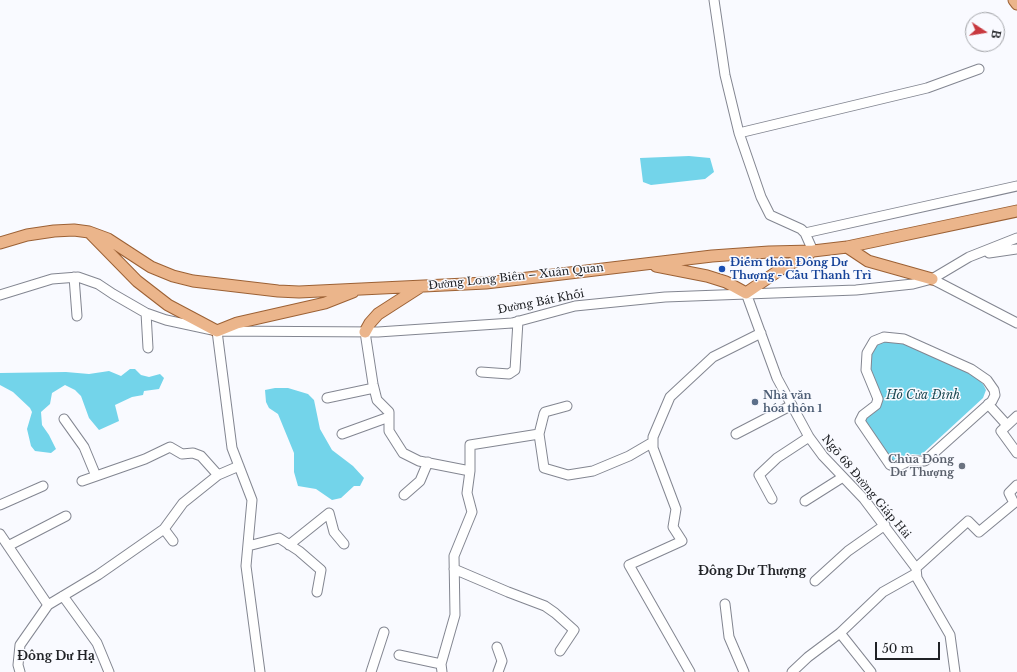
<!DOCTYPE html>
<meta charset="utf-8">
<style>
body{margin:0}
#map{position:relative;width:1017px;height:672px;overflow:hidden;background:#f9faff;font-family:"Libre Baskerville",serif}
canvas{display:block}
.north{position:absolute;left:965px;top:12px;width:40px;height:40px;box-sizing:border-box;background:#f9faff;border:1px solid #a2a4a8;border-radius:50%;rotate:102deg;font-size:11px;font-weight:700;line-height:16px;text-align:center;color:#202226}
.north::after{content:'';display:block;margin:auto;width:14px;height:18px;background:#c8393f;clip-path:polygon(50% 0,100% 100%,50% 72%,0 100%)}
.scale{position:absolute;left:875px;top:642px;width:65px;height:18px;box-sizing:border-box;border:2px solid #202226;border-top:0;padding-left:5px;font-size:12px;line-height:14px;white-space:nowrap;color:#202226;-webkit-text-stroke:3px #f9faff;paint-order:stroke}
</style>
<div id="map">
<canvas width="1017" height="672"></canvas>
<div class="north">B</div>
<div class="scale">50 m</div>
</div>
<script>
const context = document.querySelector('canvas').getContext('2d');
context.lineJoin = 'round';
function fill(path, color) {
  context.fillStyle = color;
  context.fill(path, 'evenodd');
}
function poly(rows) {
  const path = new Path2D();
  for (const r of rows) {
    path.moveTo(r[0], r[1]);
    for (let i = 2; i < r.length; i += 2) path.lineTo(r[i], r[i + 1]);
  }
  return path;
}
function stroke(path, color, width, dash) {
  context.strokeStyle = color;
  context.lineWidth = width;
  context.lineCap = dash ? 'butt' : 'round';
  context.setLineDash(dash || []);
  context.stroke(path);
}
function label(font, color, halo, rows, align = 'center') {
  context.font = font + ' "Libre Baskerville",serif';
  context.lineWidth = 3;
  context.setLineDash([]);
  context.textBaseline = 'middle';
  context.strokeStyle = halo;
  context.fillStyle = color;
  for (const [text, x, y, turn = 0] of rows) {
    context.save();
    context.translate(x, y);
    context.rotate((+turn || 0) * Math.PI / 180);
    context.textAlign = isNaN(turn) ? turn : align;
    if (halo) context.strokeText(text, 0, 0);
    context.fillText(text, 0, 0);
    context.restore();
  }
}
const water = poly([
 [689,156,710,158,714,172,705,179,651,185,643,182,640,158],
 [898,340,974,374,983,384,986,390,983,398,921,455,912,454,898,462,891,461,865,421,866,417,880,407,881,401,868,366,871,348,882,341],
 [130,369,135,369,141,375,149,377,160,374,164,378,159,389,144,391,143,395,132,397,115,405,119,421,99,430,89,418,81,396,75,390,65,385,52,393,50,404,41,412,42,425,49,435,56,449,51,453,35,451,31,446,27,429,32,412,30,408,13,392,0,385,0,373,66,372,89,374,109,371,121,376],
 [275,388,288,388,308,394,314,400,320,429,332,450,353,466,364,478,360,486,354,486,341,498,332,500,316,489,298,486,294,472,294,453,278,414,269,408,266,402,265,390]
]);
const minor = poly([
 [714,0,725,75,739,133,761,197,770,215,801,229,805,233,813,251],
 [739,133,927,88,979,69],
 [805,233,1017,186],
 [989,253,1017,249],
 [74,277,77,316],
 [932,279,1017,323],
 [746,293,777,378,809,437,823,456,864,499,916,568,917,578,950,635,955,672],
 [0,295,52,279,78,277,98,284,113,294,146,313,166,320,217,331,378,332,512,323,575,306,665,297,856,290,913,284,932,279,969,257,1017,238],
 [146,313,148,348],
 [217,331,232,448,252,500,246,566,260,672],
 [365,332,373,384,377,400,389,412,389,431,403,453,419,461,470,471,467,493,472,512,454,556,455,615,441,664,442,672],
 [884,337,904,339,971,369,987,380,994,390,995,395,992,401,925,461,909,461,897,467,890,465,860,421,863,415,876,405,878,399,866,370,867,353,874,341,884,337],
 [481,372,509,374,515,370,518,321],
 [327,398,374,388],
 [988,404,1007,425],
 [567,406,545,412,544,414,539,434,544,468,568,475,593,471,629,456,653,442],
 [1017,416,1001,431,1017,453],
 [64,419,84,447,96,476],
 [342,434,389,417],
 [736,434,792,405],
 [470,471,470,445,539,434],
 [82,481,145,459,170,447,182,454,193,453,201,456,218,475],
 [404,495,420,481,428,462],
 [772,499,759,475,777,458,809,437],
 [805,501,843,477],
 [0,505,43,486],
 [164,529,173,541],
 [0,534,48,605,20,645,18,665,20,672],
 [289,545,329,513,334,532,344,544],
 [8,546,66,516],
 [248,546,279,538,299,551,321,570,317,592],
 [916,568,968,521,979,532,1014,503,1009,493,1017,485],
 [454,569,508,592,545,606,555,613,574,630,560,651],
 [815,581,848,551,885,525],
 [63,596,97,643,109,672],
 [725,604,729,637,744,672],
 [48,605,98,575,164,529,183,503,218,475,239,466],
 [840,633,871,672],
 [497,647,502,661,498,672],
 [399,655,441,664],
 [371,672,384,632],
 [690,672,629,565,682,541,673,527,676,509,653,448,653,437,670,397,713,357,761,333],
 [792,672,808,657,840,633,883,592,915,574]
]);
const major = poly([
 [1014,0,1017,4],
 [91,234,137,281,168,305,217,331,237,323,325,303,353,292],
 [0,243,27,235,54,231,74,230,89,232,108,239,151,267,173,276,193,281,278,291,299,292,486,283,712,256,769,252,813,251,847,247,1017,211],
 [847,247,868,261,932,279],
 [656,266,707,276,726,282,746,293,781,269,810,253],
 [365,332,370,323,378,314,420,287]
]);
const markers = [
 [722,269,4,"#1a4fb4"],
 [755,402,4,"#5c6f8a"],
 [962,466,4,"#6b7280"]
];
const transitNames = [
 ["Điếm thôn Đông Dư",730,263],
 ["Thượng - Cầu Thanh Trì",730,276]
];
const streetNames = [
 ["Đường Long Biên – Xuân Quan",516,277,-6],
 ["Đường Bát Khối",541,302,-11],
 ["Ngõ 68 Đường Giáp Hải",866,487,50]
];
const serviceNames = [
 ["Nhà văn",763,396],
 ["hóa thôn 1",763,409]
];
const worshipNames = [
 ["Chùa Đông",954,460],
 ["Dư Thượng",954,473]
];
const waterNames = [
 ["Hồ Cửa Đình",923,396]
];
const neighbourhoodNames = [
 ["Đông Dư Thượng",752,572],
 ["Đông Dư Hạ",56,657]
];
fill(water, '#73d4ea');
stroke(minor, '#838691', 11);
stroke(major, '#9c6135', 13);
stroke(minor, '#fff', 9);
stroke(major, '#ebb58b', 11);
for (const [x, y, r, color] of markers) {
  const dot = new Path2D();
  dot.arc(x, y, r, 0, 2 * Math.PI);
  context.fillStyle = color;
  context.fill(dot);
  stroke(dot, '#f9faff', 1.5);
}
label('bold 11px', '#164399', '#f9faff', transitNames, 'left');
label('11px', '#202226', '#f9faff', streetNames);
label('bold 11px', '#4e5e75', '#f9faff', serviceNames, 'left');
label('bold 11px', '#5b616d', '#f9faff', worshipNames, 'right');
label('italic 12px', '#1e4a54', '#f9faff', waterNames);
label('bold 12px', '#202226', '#f9faff', neighbourhoodNames);
</script>
